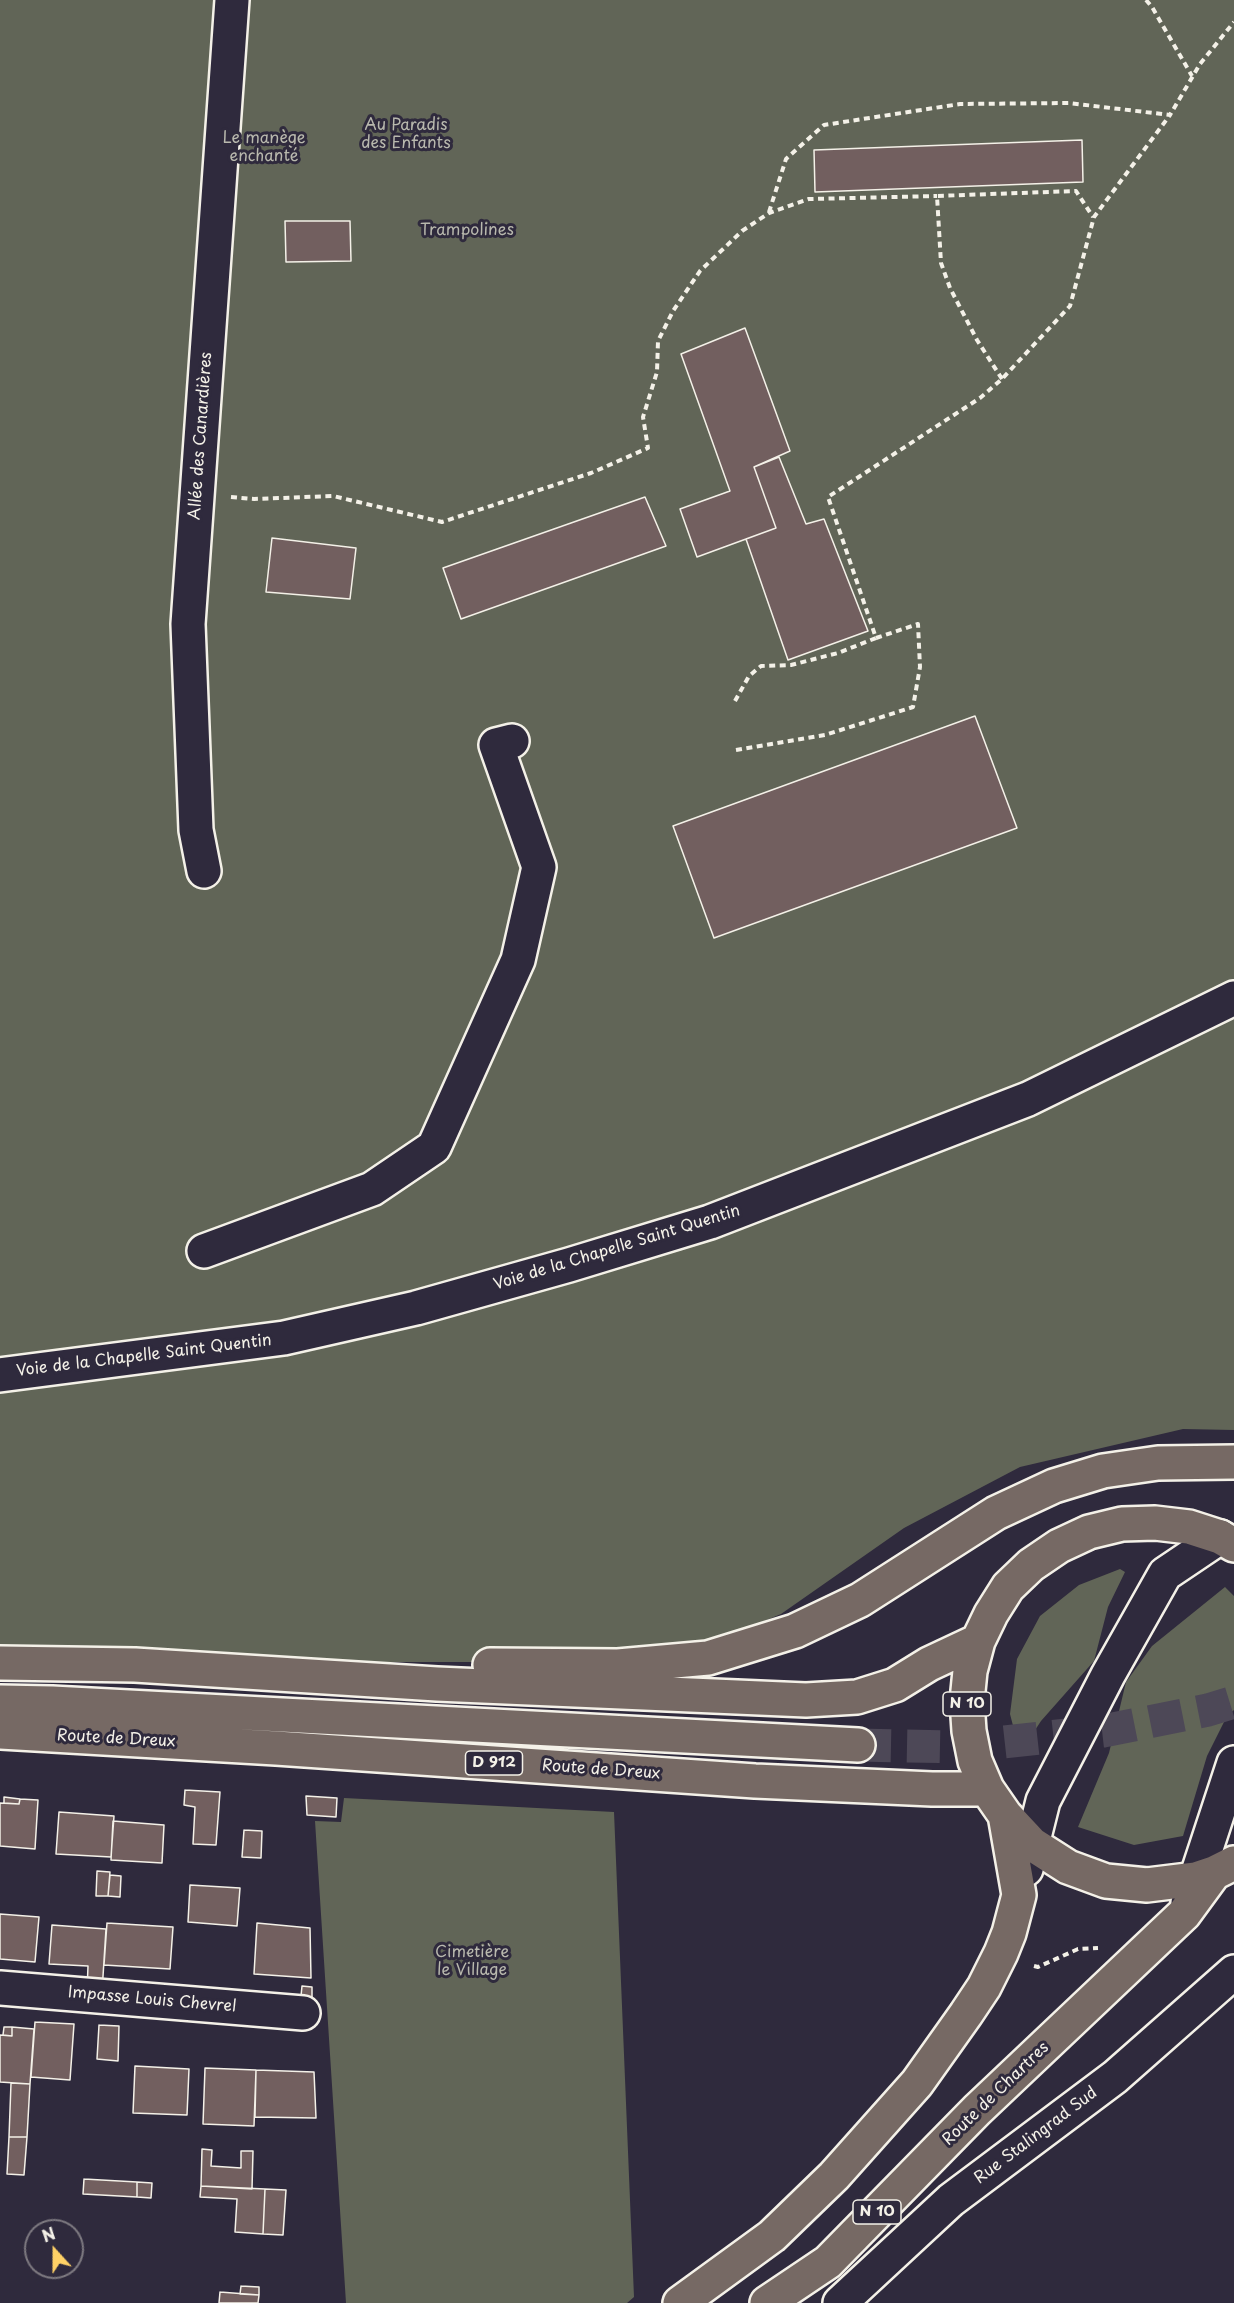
<!DOCTYPE html>
<meta charset="utf-8">
<style>
body{margin:0}
#map{position:relative;width:1234px;height:2303px;overflow:hidden;background:#2f2a3d;font-family:"Playpen Sans",sans-serif}
canvas{display:block}
.north{position:absolute;left:24px;top:2219px;width:60px;height:60px;box-sizing:border-box;background:#2f2a3d;border:2px solid #7e7a81;border-radius:50%;rotate:339deg;font-size:16px;font-weight:700;line-height:24px;text-align:center;color:#f4f1e8}
.north::after{content:'';display:block;margin:auto;width:21px;height:27px;background:#ffd166;clip-path:polygon(50% 0,100% 100%,50% 72%,0 100%)}
</style>
<div id="map">
<canvas width="1234" height="2303"></canvas>
<div class="north">N</div>
</div>
<script>
const context = document.querySelector('canvas').getContext('2d');
context.lineJoin = 'round';
function fill(path, color) {
  context.fillStyle = color;
  context.fill(path, 'evenodd');
}
function poly(rows) {
  const path = new Path2D();
  for (const r of rows) {
    path.moveTo(r[0], r[1]);
    for (let i = 2; i < r.length; i += 2) path.lineTo(r[i], r[i + 1]);
  }
  return path;
}
function stroke(path, color, width, dash) {
  context.strokeStyle = color;
  context.lineWidth = width;
  context.lineCap = dash ? 'butt' : 'round';
  context.setLineDash(dash || []);
  context.stroke(path);
}
function label(font, color, halo, rows, align = 'center') {
  context.font = font + ' "Playpen Sans",sans-serif';
  context.lineWidth = 6;
  context.setLineDash([]);
  context.textBaseline = 'middle';
  context.strokeStyle = halo;
  context.fillStyle = color;
  for (const [text, x, y, turn = 0] of rows) {
    context.save();
    context.translate(x, y);
    context.rotate((+turn || 0) * Math.PI / 180);
    context.textAlign = isNaN(turn) ? turn : align;
    if (halo) context.strokeText(text, 0, 0);
    context.fillText(text, 0, 0);
    context.restore();
  }
}
const green = poly([
 [0,0,1234,0,1234,1430,1183,1429,1020,1467,904,1528,781,1614,666,1662,288,1662,0,1648],
 [1120,1569,1125,1572,1108,1607,1094,1661,1041,1721,1020,1753,1010,1714,1017,1659,1040,1616,1079,1585],
 [1225,1587,1234,1596,1234,1710,1227,1716,1207,1756,1183,1836,1134,1845,1078,1827,1109,1753,1126,1682,1152,1646],
 [344,1798,614,1812,634,2297,627,2303,346,2303,315,1821,341,1822]
]);
const building = poly([
 [1082,140,1083,182,815,192,814,150,1082,140],
 [285,221,350,221,351,261,286,262,285,221],
 [745,328,790,451,754,467,776,528,697,557,680,509,730,491,681,354,745,328],
 [779,457,806,524,824,519,868,631,788,660,746,539,776,528,754,467,779,457],
 [645,497,666,546,461,619,443,568,645,497],
 [272,538,356,548,350,599,266,592,272,538],
 [975,716,1017,828,714,938,673,826,975,716],
 [185,1790,220,1792,216,1845,193,1844,195,1807,184,1805,185,1790],
 [306,1796,337,1798,336,1817,307,1815,306,1796],
 [4,1797,20,1799,19,1804,4,1803,4,1797],
 [20,1799,38,1800,35,1849,0,1846,0,1803,19,1804,20,1799],
 [59,1812,114,1816,111,1857,56,1854,59,1812],
 [113,1821,164,1825,162,1863,111,1860,113,1821],
 [244,1830,262,1831,261,1858,242,1857,244,1830],
 [97,1871,110,1872,108,1896,96,1896,97,1871],
 [110,1875,121,1876,120,1897,108,1896,110,1875],
 [190,1885,240,1888,237,1926,188,1922,190,1885],
 [0,1914,39,1917,35,1962,0,1959,0,1914],
 [107,1923,173,1927,170,1969,104,1965,107,1923],
 [257,1923,310,1928,311,1978,254,1974,257,1923],
 [52,1925,106,1929,102,1992,87,1991,88,1966,49,1964,52,1925],
 [302,1986,312,1987,312,2007,300,2006,302,1986],
 [35,2022,74,2024,70,2080,31,2077,35,2022],
 [99,2025,119,2026,118,2061,97,2059,99,2025],
 [4,2027,12,2027,12,2036,3,2035,4,2027],
 [12,2027,34,2029,30,2084,0,2082,0,2035,12,2036,12,2027],
 [135,2066,189,2069,187,2115,133,2113,135,2066],
 [205,2068,256,2070,254,2126,203,2124,205,2068],
 [256,2070,314,2072,316,2118,255,2117,256,2070],
 [11,2083,30,2084,27,2137,9,2137,11,2083],
 [9,2137,27,2137,24,2175,7,2174,9,2137],
 [202,2149,212,2150,211,2166,241,2168,241,2151,253,2151,252,2189,201,2186,202,2149],
 [84,2179,137,2182,137,2197,83,2194,84,2179],
 [137,2182,152,2183,151,2198,137,2197,137,2182],
 [201,2186,265,2189,263,2234,235,2232,237,2199,200,2197,201,2186],
 [265,2189,286,2190,283,2235,263,2234,265,2189],
 [241,2286,259,2287,259,2295,240,2294,241,2286],
 [220,2292,259,2295,258,2303,219,2303,220,2292]
]);
const majorTunnel = poly([
 [858,1745,959,1747,1103,1731,1208,1710,1234,1702]
]);
const path = poly([
 [1146,0,1152,7,1192,76],
 [769,212,786,159,824,125,960,104,1069,103,1170,115,1200,64,1234,22],
 [1002,379,977,340,950,288,941,263,937,196,1076,191,1093,217],
 [231,497,254,499,333,496,442,522,591,473,648,448,643,417,657,372,658,341,673,311,700,271,742,231,769,213,809,199,937,196],
 [735,701,749,676,761,666,791,665,838,653,876,638,828,497,980,398,1002,379,1070,306,1094,217,1170,115],
 [736,750,825,735,913,707,920,667,918,624,876,638],
 [1034,1966,1038,1967,1078,1949,1098,1948]
]);
const minor = poly([
 [204,871,196,830,188,624,232,0],
 [204,1251,372,1189,434,1147,518,960,539,867,496,745,512,741],
 [0,1375,284,1338,416,1308,569,1265,710,1222,1028,1099,1234,998],
 [1026,1869,1043,1801,1108,1675,1165,1574,1220,1537],
 [1188,1903,1234,1763],
 [0,1988,303,2013],
 [840,2303,951,2200,1115,2077,1234,1972]
]);
const major = poly([
 [1234,1545,1220,1537,1189,1527,1155,1523,1122,1524,1089,1532,1059,1546,1031,1565,1008,1587,991,1614,978,1641,970,1671,967,1701,969,1731,975,1761,987,1789,1005,1815,1032,1844,1068,1867,1106,1881,1147,1885,1196,1879,1214,1873,1234,1863],
 [0,1663,135,1665,437,1684,806,1700,857,1697,895,1685,929,1664,978,1641],
 [490,1665,618,1666,708,1658,795,1631,860,1600,996,1513,1054,1486,1103,1471,1158,1463,1234,1462],
 [0,1702,52,1703,858,1745],
 [0,1732,276,1748,755,1781,932,1789,987,1789],
 [680,2303,772,2236,834,2176,917,2083,966,2014,984,1987,1001,1953,1009,1933,1019,1895,1005,1815],
 [767,2303,828,2262,977,2110,1184,1914,1214,1873]
]);
const shields = [
 [967,1704,48],
 [494,1763,57],
 [877,2212,48]
];
const shieldNames = [
 ["N 10",967,1704],
 ["D 912",494,1763],
 ["N 10",877,2212]
];
const parkNames = [
 ["Au Paradis",406,126],
 ["des Enfants",406,144],
 ["Le manège",264,139],
 ["enchanté",264,157],
 ["Trampolines",467,231],
 ["Cimetière",472,1953],
 ["le Village",472,1971]
];
const streetNames = [
 ["Allée des Canardières",201,436,-86],
 ["Voie de la Chapelle Saint Quentin",617,1248,-17],
 ["Voie de la Chapelle Saint Quentin",144,1356,-7],
 ["Route de Dreux",116,1739,3],
 ["Route de Dreux",601,1770,4],
 ["Impasse Louis Chevrel",152,2000,5],
 ["Route de Chartres",996,2094,-44],
 ["Rue Stalingrad Sud",1036,2136,-37]
];
fill(green, '#616557');
fill(building, '#725f5f');
stroke(building, '#f4f1e8', 1.5);
stroke(majorTunnel, '#4d4857', 33, [33, 16]);
stroke(minor, '#f4f1e8', 38);
stroke(major, '#f4f1e8', 38);
stroke(path, '#f4f1e8', 4, [6, 4.5]);
stroke(minor, '#2f2a3d', 33);
stroke(major, '#766964', 33);
for (const [x, y, w] of shields) {
  const box = new Path2D();
  box.roundRect(x - w / 2, y - 12, w, 24, 4.5);
  context.fillStyle = '#2f2a3d';
  context.fill(box);
  stroke(box, '#f4f1e8', 1.5);
}
label('bold 15px', '#f4f1e8', null, shieldNames);
label('16px', '#b9b9ae', '#2f2a3d', parkNames);
label('16px', '#f4f1e8', '#2f2a3d', streetNames);
</script>
